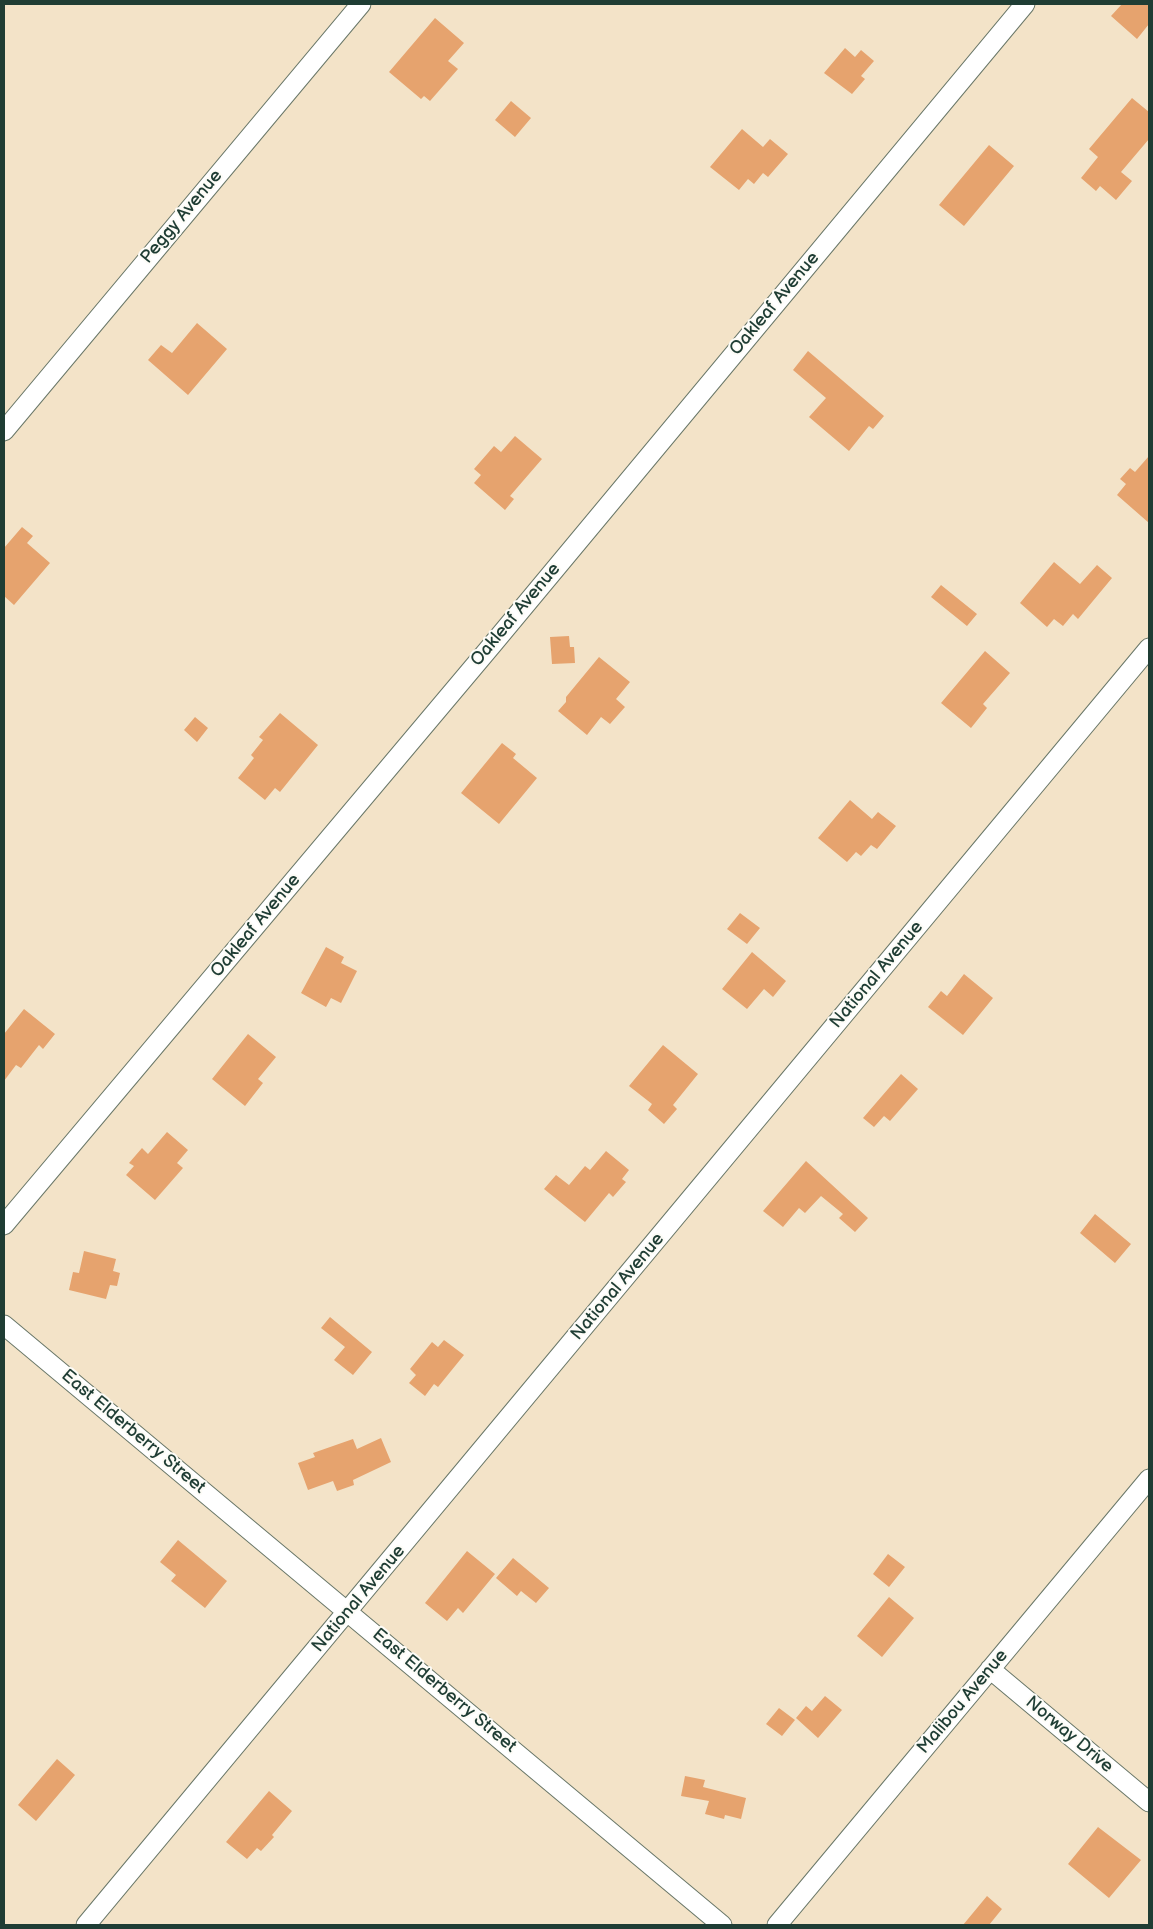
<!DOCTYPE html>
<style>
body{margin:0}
#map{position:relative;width:1153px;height:1929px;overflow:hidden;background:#f3e3c8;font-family:"Balsamiq Sans",sans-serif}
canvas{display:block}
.frame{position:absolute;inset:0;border:5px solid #1f3d34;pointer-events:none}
</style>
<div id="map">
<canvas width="1153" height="1929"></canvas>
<div class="frame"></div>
</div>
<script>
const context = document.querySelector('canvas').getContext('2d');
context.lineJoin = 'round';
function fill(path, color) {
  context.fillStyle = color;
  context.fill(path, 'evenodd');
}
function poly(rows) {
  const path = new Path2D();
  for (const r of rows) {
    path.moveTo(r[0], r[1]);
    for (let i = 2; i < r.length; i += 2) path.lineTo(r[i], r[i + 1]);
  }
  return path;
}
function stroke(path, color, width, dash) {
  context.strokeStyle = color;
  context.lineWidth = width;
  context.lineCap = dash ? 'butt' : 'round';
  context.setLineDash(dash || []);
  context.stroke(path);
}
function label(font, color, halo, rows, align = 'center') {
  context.font = font + ' "Balsamiq Sans",sans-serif';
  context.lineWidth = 4;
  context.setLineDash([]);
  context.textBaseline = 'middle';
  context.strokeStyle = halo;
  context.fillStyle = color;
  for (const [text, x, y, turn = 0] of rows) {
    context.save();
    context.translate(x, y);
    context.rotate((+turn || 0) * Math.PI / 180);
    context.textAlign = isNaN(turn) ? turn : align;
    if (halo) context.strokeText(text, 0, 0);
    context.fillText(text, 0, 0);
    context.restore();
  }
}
const building = poly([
 [1122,4,1149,4,1149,24,1137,39,1111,16],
 [435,18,464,43,448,61,458,69,430,101,424,96,421,99,389,72],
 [845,48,855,57,861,50,874,61,861,76,865,79,852,94,824,73],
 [1132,98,1149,112,1149,139,1121,172,1132,181,1116,200,1100,186,1096,191,1081,178,1098,157,1089,149],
 [511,101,531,118,515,137,495,120],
 [742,129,763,147,770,139,788,154,768,177,763,173,754,184,748,179,739,190,710,167],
 [989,145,1014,166,964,226,939,205],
 [197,323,227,349,188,395,148,360,161,345,172,353],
 [808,351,884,416,873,429,869,426,849,451,809,417,826,398,793,370],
 [515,436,542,459,510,496,514,499,505,510,474,483,481,475,474,469,494,446,501,452],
 [1149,456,1149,523,1117,495,1126,484,1120,479,1130,468,1135,472],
 [22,527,33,536,27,543,50,563,14,605,4,596,4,548],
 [1054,562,1080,584,1097,565,1112,578,1078,619,1073,614,1063,626,1054,619,1047,627,1020,603],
 [941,585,977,614,967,626,931,597],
 [569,636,570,647,574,647,575,663,552,664,550,637],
 [985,651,1010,673,983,704,987,708,971,728,941,703],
 [599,657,630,682,616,699,625,707,610,724,601,717,587,735,558,711,566,702,566,697],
 [280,713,318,745,280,792,275,788,265,800,238,778,254,758,251,755,263,740,259,737],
 [195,717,208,728,197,742,184,730],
 [502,743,516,754,513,758,537,778,499,824,461,793],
 [850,800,872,819,878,812,896,826,877,849,871,845,861,856,856,852,847,862,818,838],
 [740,913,760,928,747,944,727,929],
 [326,947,344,957,341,963,357,971,341,1003,331,998,326,1007,301,993],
 [752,952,786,981,773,997,764,989,747,1009,722,989],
 [964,974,993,998,963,1035,928,1007,941,991,947,996],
 [24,1009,55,1034,43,1049,39,1045,21,1068,16,1065,4,1081,4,1034],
 [248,1034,276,1057,258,1079,263,1083,245,1106,212,1079],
 [663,1045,698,1074,673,1105,677,1109,664,1124,648,1110,652,1104,629,1086],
 [901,1074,918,1089,890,1121,884,1116,874,1127,863,1118],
 [167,1132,188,1150,177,1163,183,1168,155,1200,126,1175,134,1166,129,1163,142,1148,148,1154],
 [606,1151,629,1170,622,1179,626,1182,613,1197,609,1193,585,1222,544,1189,556,1175,569,1185,585,1166,590,1170],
 [806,1161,868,1218,855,1232,839,1218,843,1214,821,1196,805,1213,799,1208,783,1227,763,1211],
 [1095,1214,1131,1244,1115,1263,1080,1233],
 [84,1251,116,1259,113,1271,120,1273,117,1286,110,1285,106,1299,69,1290,73,1272,79,1273],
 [330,1317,372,1352,353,1375,334,1360,345,1347,321,1328],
 [444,1340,464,1355,438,1387,434,1384,425,1396,409,1383,416,1375,410,1369,432,1342,438,1347],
 [381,1438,391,1462,353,1480,354,1485,337,1491,333,1481,308,1490,298,1463,315,1457,313,1453,353,1439,357,1449],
 [178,1540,227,1581,205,1608,171,1581,176,1575,160,1562],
 [467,1551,495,1574,463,1613,458,1608,447,1621,425,1603],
 [888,1554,905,1567,889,1587,873,1574],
 [513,1558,549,1588,536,1603,521,1591,517,1596,496,1578],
 [889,1597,914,1618,882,1657,857,1636],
 [825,1696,842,1710,818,1738,796,1718,806,1706,812,1711],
 [779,1708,795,1720,782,1736,766,1724],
 [57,1759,75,1775,36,1821,18,1805],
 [685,1776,705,1780,703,1787,746,1798,741,1819,725,1815,724,1819,705,1814,709,1801,681,1796],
 [269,1791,292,1811,272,1835,274,1837,261,1851,257,1848,247,1859,226,1842],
 [1098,1827,1141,1860,1109,1898,1068,1864],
 [987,1896,1002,1909,989,1925,963,1925]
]);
const street = poly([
 [4,431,361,4],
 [4,1225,492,645,1025,4],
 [4,1325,722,1925],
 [990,1669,1149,1802],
 [86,1925,1149,648],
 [777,1925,1149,1479]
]);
const streetNames = [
 ["Peggy Avenue",182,217,-50],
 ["Oakleaf Avenue",775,304,-50],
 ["Oakleaf Avenue",516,615,-50],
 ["Oakleaf Avenue",256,926,-50],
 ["National Avenue",877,975,-50],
 ["National Avenue",618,1287,-50],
 ["East Elderberry Street",133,1432,40],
 ["National Avenue",359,1599,-50],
 ["East Elderberry Street",444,1691,40],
 ["Malibou Avenue",963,1702,-50],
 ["Norway Drive",1069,1735,40]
];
fill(building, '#e6a36e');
stroke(street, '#697768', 21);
stroke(street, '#fff', 19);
label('18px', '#1f3d34', '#fdfcf7', streetNames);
</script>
